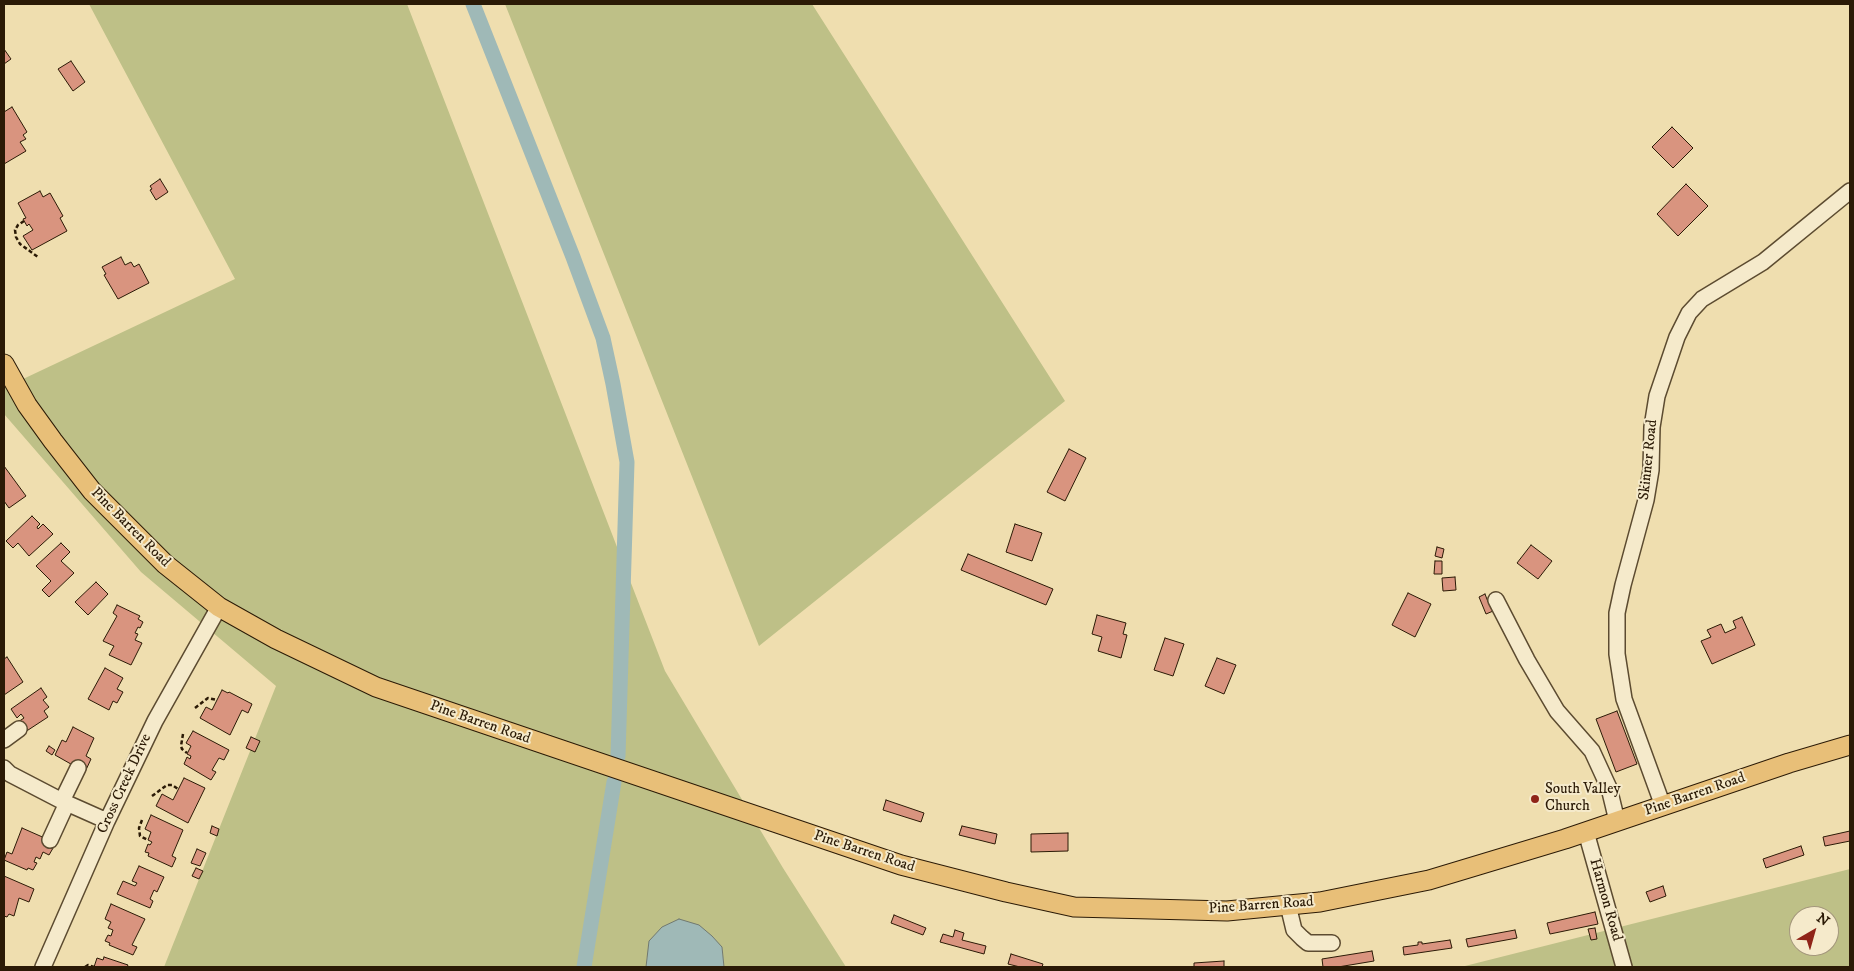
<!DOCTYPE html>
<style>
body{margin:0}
#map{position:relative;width:1854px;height:971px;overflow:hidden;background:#efdeaf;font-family:"IM FELL DW Pica",serif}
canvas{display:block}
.frame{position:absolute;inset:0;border:5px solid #2b1a06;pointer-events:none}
.north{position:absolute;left:1789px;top:906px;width:50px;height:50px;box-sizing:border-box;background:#f5eacb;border:1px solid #a4977c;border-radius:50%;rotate:38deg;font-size:14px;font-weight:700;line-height:20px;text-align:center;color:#2b1a06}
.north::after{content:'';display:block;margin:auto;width:18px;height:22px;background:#8f2418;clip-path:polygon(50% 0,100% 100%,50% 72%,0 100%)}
</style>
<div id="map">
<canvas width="1854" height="971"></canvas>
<div class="frame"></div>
<div class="north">N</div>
</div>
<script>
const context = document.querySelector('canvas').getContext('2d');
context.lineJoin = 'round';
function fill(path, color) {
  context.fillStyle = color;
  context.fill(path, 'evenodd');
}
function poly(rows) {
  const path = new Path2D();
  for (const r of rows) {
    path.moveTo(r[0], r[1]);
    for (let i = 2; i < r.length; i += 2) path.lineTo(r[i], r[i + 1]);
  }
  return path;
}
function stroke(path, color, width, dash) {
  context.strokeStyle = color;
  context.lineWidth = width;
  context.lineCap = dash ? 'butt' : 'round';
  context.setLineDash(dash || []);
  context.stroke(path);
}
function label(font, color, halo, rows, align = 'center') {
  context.font = font + ' "IM FELL DW Pica",serif';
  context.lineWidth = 4;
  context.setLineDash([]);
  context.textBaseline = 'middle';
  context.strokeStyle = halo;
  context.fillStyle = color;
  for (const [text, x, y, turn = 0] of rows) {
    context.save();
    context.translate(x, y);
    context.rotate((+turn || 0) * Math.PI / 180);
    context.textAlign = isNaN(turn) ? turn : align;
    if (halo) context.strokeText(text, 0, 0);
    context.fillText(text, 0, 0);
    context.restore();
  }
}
const green = poly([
 [89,4,407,4,665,671,783,868,846,967,724,967,722,947,647,957,646,967,164,967,276,686,141,572,4,414,4,388,235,279],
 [505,4,812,4,1065,401,759,646],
 [1850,869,1850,967,1461,967],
 [1799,916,1829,916,1829,946,1799,946]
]);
const water = poly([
 [679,919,699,925,712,936,722,947,724,967,646,967,649,941,662,927,679,919]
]);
const canal = poly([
 [473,4,573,257,603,338,613,384,627,462,618,756],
 [584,967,614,782]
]);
const building = poly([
 [4,49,11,59,4,64,4,49],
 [71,61,85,82,73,91,58,69,71,61],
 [12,107,27,132,23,135,26,139,20,142,26,151,4,164,4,112,12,107],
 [1672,127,1693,148,1673,168,1652,147,1672,127],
 [160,179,168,192,156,200,150,190,152,189,150,186,160,179],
 [1686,184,1708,206,1678,236,1657,214,1686,184],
 [40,191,43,197,50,193,63,216,60,218,67,231,32,250,23,236,33,230,29,224,27,226,23,219,26,218,18,203,40,191],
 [121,257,125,265,131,262,134,267,139,264,149,283,118,299,104,275,106,274,102,267,121,257],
 [1069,449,1086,458,1065,501,1047,492,1069,449],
 [4,466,26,496,9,508,4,501,4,466],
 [32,516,40,524,37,527,38,529,43,524,53,534,29,556,18,543,13,548,6,541,32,516],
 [1015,524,1042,533,1032,561,1006,552,1015,524],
 [61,543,70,552,61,561,74,573,49,597,42,590,51,581,36,566,61,543],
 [1531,545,1552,561,1538,579,1517,563,1531,545],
 [1437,547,1444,549,1442,558,1435,556,1437,547],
 [968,554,1053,589,1046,605,961,570,968,554],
 [1435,561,1442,561,1442,574,1434,574,1435,561],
 [1455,577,1456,590,1443,591,1442,578,1455,577],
 [96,582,108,594,88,615,75,602,96,582],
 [1408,593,1431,604,1415,637,1392,625,1408,593],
 [1485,594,1488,602,1494,600,1498,609,1486,614,1479,597,1485,594],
 [117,605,140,616,138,619,143,622,140,628,138,627,135,633,138,634,135,640,142,643,131,665,109,655,114,646,103,641,117,616,113,613,117,605],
 [1097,615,1126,623,1123,634,1127,635,1121,658,1098,651,1102,637,1092,634,1097,615],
 [1742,617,1755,645,1712,664,1701,641,1711,637,1707,630,1721,624,1725,633,1736,628,1733,621,1742,617],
 [1165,638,1184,644,1173,676,1154,670,1165,638],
 [7,657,23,682,4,695,4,659,7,657],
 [1217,658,1236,665,1224,694,1205,686,1217,658],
 [105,668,123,678,117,689,123,692,117,703,113,701,109,710,88,699,105,668],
 [41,688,47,697,43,700,49,707,44,711,48,717,22,734,15,724,24,718,21,714,17,718,11,709,41,688],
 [222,690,228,693,229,692,252,704,248,713,242,710,230,735,200,718,206,707,212,710,222,690],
 [1617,711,1637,764,1616,772,1596,719,1617,711],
 [73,727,94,738,86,756,91,759,85,772,55,755,62,740,66,742,73,727],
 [193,731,229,750,224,760,219,758,212,770,216,772,211,780,184,764,187,757,190,759,191,756,187,754,191,746,186,743,193,731],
 [251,737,260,741,255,752,246,748,251,737],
 [49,746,55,750,52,755,46,751,49,746],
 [184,778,205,788,188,823,156,806,162,794,173,800,184,778],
 [886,800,924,813,921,822,883,810,886,800],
 [151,815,183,830,172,856,176,858,172,867,148,856,149,853,145,852,148,844,150,845,152,842,148,840,151,832,145,829,151,815],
 [212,826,219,829,217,836,210,833,212,826],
 [962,826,997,834,995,844,959,835,962,826],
 [22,828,56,843,49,855,43,852,40,859,36,857,34,862,37,863,33,870,28,868,27,870,4,860,7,852,12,854,22,828],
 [1850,831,1850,841,1825,846,1823,837,1850,831],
 [1068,833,1068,851,1031,852,1031,834,1068,833],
 [1801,846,1804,855,1766,868,1763,859,1801,846],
 [197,849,206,853,200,866,191,863,197,849],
 [139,866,164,877,157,892,154,890,150,899,153,901,150,908,117,894,123,881,135,886,137,883,132,881,139,866],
 [196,868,203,871,199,879,192,876,196,868],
 [4,876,34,889,29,902,19,898,14,916,9,914,7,917,4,916,4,876],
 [1663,886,1666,896,1650,902,1646,892,1663,886],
 [111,904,145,919,132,945,137,947,133,955,109,945,110,943,105,941,108,935,111,936,113,930,108,928,111,922,105,919,111,904],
 [1595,912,1598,924,1550,934,1547,923,1595,912],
 [894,915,926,928,923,935,891,923,894,915],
 [1595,928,1597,939,1591,940,1588,929,1595,928],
 [955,930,964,933,962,940,986,946,984,954,940,942,943,934,953,937,955,930],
 [1515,930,1517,938,1468,947,1466,939,1515,930],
 [1450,940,1452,948,1404,955,1403,947,1418,945,1418,942,1422,942,1422,944,1450,940],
 [1372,951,1374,961,1338,967,1323,967,1322,959,1372,951],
 [1011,954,1043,964,1042,967,1020,967,1008,964,1011,954],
 [104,957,128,965,127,967,94,967,97,958,103,960,104,957],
 [1224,961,1224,967,1194,967,1194,963,1224,961]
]);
const path = poly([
 [24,221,18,225,15,230,16,237,20,244,38,257],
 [195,708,208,698,217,700],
 [183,734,181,746,182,749,187,753],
 [152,796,167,785,172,785,178,789],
 [142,820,139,828,140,836,148,840],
 [85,967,88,965,94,967]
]);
const minor = poly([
 [1496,600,1527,660,1557,711,1592,751,1609,788,1617,821],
 [4,740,19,729],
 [4,768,10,774,62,801,107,821],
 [62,801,78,768],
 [1663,806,1624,699,1617,654,1617,613,1623,585,1646,500,1651,470,1652,427,1657,396,1677,337,1689,313,1702,299,1763,262,1850,191],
 [1586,832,1624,967],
 [50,840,67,803],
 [1288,905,1294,930,1302,938,1308,943,1332,943],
 [43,967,107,821,155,721,219,607]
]);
const major = poly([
 [4,364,27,405,53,441,92,491,165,564,219,607,276,639,376,687,901,865,1006,892,1074,907,1227,911,1320,902,1429,880,1565,839,1789,763,1850,745]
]);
const markers = [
 [1535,799,5,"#8f2418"]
];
const streetNames = [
 ["Skinner Road",1649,460,-84],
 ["Pine Barren Road",130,528,45],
 ["Pine Barren Road",480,723,19],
 ["Cross Creek Drive",125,784,-65],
 ["Pine Barren Road",1695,795,-19],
 ["Pine Barren Road",864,852,18],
 ["Harmon Road",1605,900,74],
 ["Pine Barren Road",1261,906,-4]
];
const poiNames = [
 ["South Valley",1545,790],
 ["Church",1545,807]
];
fill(green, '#bec087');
fill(water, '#9fb9b7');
stroke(water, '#717970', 1);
stroke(canal, '#9fb9b7', 15);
fill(building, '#d9947f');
stroke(building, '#2b1a06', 1);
stroke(minor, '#5c4b30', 18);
stroke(major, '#2b1a06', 21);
stroke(path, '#2b1a06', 2.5, [4, 2.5]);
stroke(minor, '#f5eacb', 15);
stroke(major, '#e8bf78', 19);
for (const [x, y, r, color] of markers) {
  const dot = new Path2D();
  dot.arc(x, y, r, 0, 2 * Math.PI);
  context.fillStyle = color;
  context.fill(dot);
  stroke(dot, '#f5eacb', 2);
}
label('15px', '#2b1a06', '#f5eacb', streetNames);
label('15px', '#2b1a06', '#f5eacb', poiNames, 'left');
</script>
